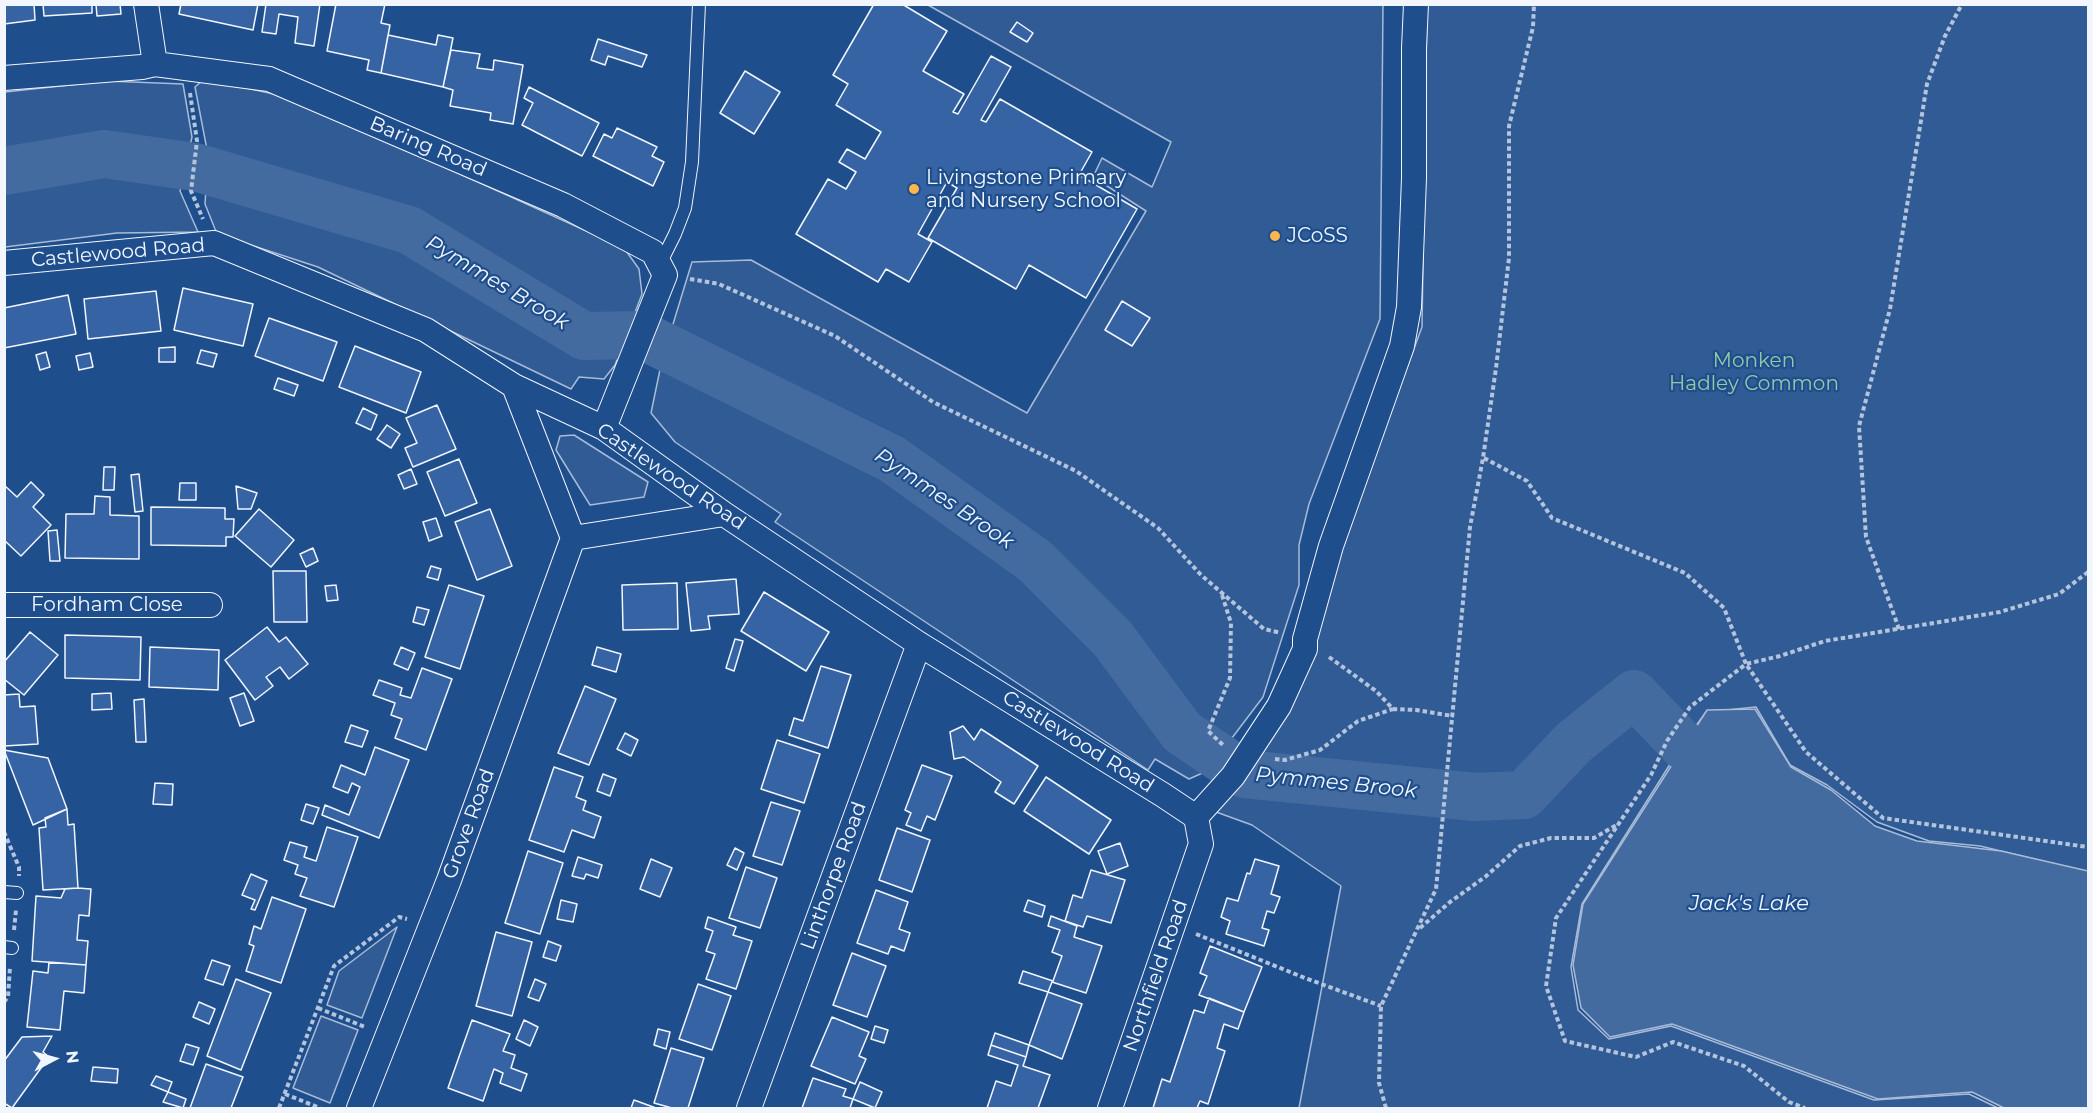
<!DOCTYPE html>
<style>
body{margin:0}
#map{position:relative;width:2093px;height:1113px;overflow:hidden;background:#1f4e8c;font-family:Montserrat,sans-serif}
canvas{display:block}
.frame{position:absolute;inset:0;border:6px solid #f2f6ff;pointer-events:none}
.north{position:absolute;left:24px;top:1029px;width:60px;height:60px;-webkit-text-stroke:4px #1f4e8c;paint-order:stroke;rotate:84deg;font-size:16px;font-weight:700;line-height:24px;text-align:center;color:#f2f6ff}
.north::after{content:'';display:block;margin:auto;width:21px;height:27px;background:#f2f6ff;clip-path:polygon(50% 0,100% 100%,50% 72%,0 100%)}
</style>
<div id="map">
<canvas width="2093" height="1113"></canvas>
<div class="frame"></div>
<div class="north">N</div>
</div>
<script>
const context = document.querySelector('canvas').getContext('2d');
context.lineJoin = 'round';
function fill(path, color) {
  context.fillStyle = color;
  context.fill(path, 'evenodd');
}
function poly(rows) {
  const path = new Path2D();
  for (const r of rows) {
    path.moveTo(r[0], r[1]);
    for (let i = 2; i < r.length; i += 2) path.lineTo(r[i], r[i + 1]);
  }
  return path;
}
function stroke(path, color, width, dash) {
  context.strokeStyle = color;
  context.lineWidth = width;
  context.lineCap = dash ? 'butt' : 'round';
  context.setLineDash(dash || []);
  context.stroke(path);
}
function label(font, color, halo, rows, align = 'center') {
  context.font = font + ' Montserrat,sans-serif';
  context.lineWidth = 4.5;
  context.setLineDash([]);
  context.textBaseline = 'middle';
  context.strokeStyle = halo;
  context.fillStyle = color;
  for (const [text, x, y, turn = 0] of rows) {
    context.save();
    context.translate(x, y);
    context.rotate((+turn || 0) * Math.PI / 180);
    context.textAlign = isNaN(turn) ? turn : align;
    if (halo) context.strokeText(text, 0, 0);
    context.fillText(text, 0, 0);
    context.restore();
  }
}
const built = poly([
 [928,5,1383,5,1380,319,1309,504,1299,545,1299,585,1263,697,1207,771,1189,779,1155,759,1148,770,775,522,781,514,675,442,651,413,662,360,692,262,751,260,1027,413,1146,211,1093,177,1102,158,1152,187,1171,142,928,5],
 [1427,5,2088,5,2088,872,1980,846,1929,841,1877,822,1827,785,1790,765,1756,707,1706,712,1684,742,1582,904,1571,967,1578,1010,1609,1039,1671,1026,1874,1100,1969,1094,1998,1108,1299,1108,1341,886,1252,825,1205,808,1279,707,1349,524,1422,327,1427,5],
 [204,79,283,96,321,111,624,248,639,269,642,294,615,365,604,379,579,377,571,389,318,267,217,234,205,204,208,155,195,87,204,79],
 [107,81,183,84,192,137,180,191,198,232,117,233,5,247,5,92,107,81],
 [574,435,648,482,644,497,590,505,556,450,560,436,574,435],
 [397,927,362,1018,327,1005,339,971,397,927],
 [321,1016,358,1030,330,1103,293,1088,321,1016]
]);
const water = poly([
 [1755,709,1791,767,1831,790,1875,826,1917,841,2001,851,2088,871,2088,1108,2004,1108,1972,1092,1878,1099,1672,1024,1610,1037,1581,1008,1573,965,1583,904,1707,710,1755,709]
]);
const river = poly([
 [4,171,104,154,195,167,409,230,584,336,641,335,892,459,1035,561,1113,639,1182,732,1244,774,1475,797,1524,795,1573,743,1634,694,1684,746]
]);
const building = poly([
 [4,4,34,4,35,20,4,24,4,4],
 [43,4,92,4,92,13,44,16,43,4],
 [96,4,120,4,121,14,97,16,96,4],
 [181,4,258,4,253,30,179,14,181,4],
 [266,4,320,4,314,46,295,43,298,17,279,14,276,34,262,32,266,4],
 [336,4,385,4,381,23,390,25,381,73,367,70,369,60,327,51,336,4],
 [874,4,902,4,947,31,923,71,964,94,953,112,958,114,991,56,1011,67,981,120,986,122,1000,99,1092,152,1079,175,1137,209,1086,298,1029,265,1016,289,928,238,957,188,947,182,918,234,932,242,909,282,886,269,878,282,796,234,828,179,846,189,856,172,839,162,847,149,865,159,881,132,836,105,848,84,833,75,874,4],
 [1017,22,1033,33,1027,42,1010,32,1017,22],
 [388,35,436,45,438,35,453,38,443,87,381,73,388,35],
 [598,39,647,55,642,67,608,56,605,65,591,60,598,39],
 [451,50,480,54,477,68,493,70,494,60,523,65,513,124,490,120,491,113,450,106,453,90,443,87,451,50],
 [745,71,780,92,754,134,720,113,745,71],
 [529,87,599,123,582,156,522,125,533,103,524,98,529,87],
 [617,128,657,147,652,156,664,162,653,186,593,156,604,134,612,138,617,128],
 [183,288,253,304,243,346,174,330,183,288],
 [156,291,161,331,88,339,84,299,156,291],
 [68,295,76,334,4,348,4,308,68,295],
 [1122,301,1150,318,1132,346,1105,330,1122,301],
 [269,318,337,342,323,381,255,356,269,318],
 [355,346,421,372,406,413,339,387,355,346],
 [175,347,175,362,159,362,159,348,175,347],
 [201,350,217,354,213,367,197,363,201,350],
 [46,352,50,367,40,370,36,355,46,352],
 [90,353,93,367,79,370,76,356,90,353],
 [278,378,298,385,294,396,274,389,278,378],
 [437,405,456,449,413,467,405,448,417,443,406,418,437,405],
 [363,408,377,415,371,430,356,423,363,408],
 [387,425,400,434,391,448,377,439,387,425],
 [459,459,477,503,445,516,427,472,459,459],
 [104,467,115,467,114,490,103,490,104,467],
 [411,469,417,484,404,489,398,475,411,469],
 [139,474,143,511,135,512,131,475,139,474],
 [31,482,44,495,33,507,51,525,21,556,4,540,4,485,17,497,31,482],
 [180,483,196,483,196,500,179,500,180,483],
 [236,486,257,493,251,509,238,509,236,486],
 [95,496,110,497,110,515,139,516,139,559,65,558,66,514,94,514,95,496],
 [151,507,225,508,225,519,234,519,233,537,226,537,226,546,151,545,151,507],
 [259,509,294,540,271,567,235,536,259,509],
 [490,509,512,566,477,580,455,522,490,509],
 [436,518,442,536,429,541,423,522,436,518],
 [57,530,60,561,50,561,48,531,57,530],
 [313,548,318,561,306,567,300,554,313,548],
 [431,566,441,569,438,580,427,577,431,566],
 [273,571,306,571,307,622,274,622,273,571],
 [736,579,739,614,708,616,710,629,691,631,686,583,736,579],
 [677,583,678,629,623,630,622,585,677,583],
 [336,585,338,600,327,601,325,586,336,585],
 [449,585,484,596,460,669,425,657,449,585],
 [764,592,829,632,806,671,741,631,764,592],
 [417,607,429,610,424,625,413,622,417,607],
 [267,627,279,642,286,637,308,664,289,679,280,667,266,677,273,686,255,700,225,660,267,627],
 [30,632,58,655,24,695,4,679,4,662,30,632],
 [65,635,141,637,140,680,65,678,65,635],
 [735,639,743,641,734,671,726,668,735,639],
 [150,647,219,650,218,690,149,687,150,647],
 [401,647,415,653,408,670,394,664,401,647],
 [597,647,621,654,616,672,592,665,597,647],
 [821,666,851,675,828,748,789,735,794,718,803,721,821,666],
 [422,668,452,679,426,750,395,738,402,719,391,715,395,703,373,695,379,680,402,688,400,695,411,698,422,668],
 [585,686,616,699,589,765,558,753,585,686],
 [111,693,112,709,92,710,92,694,111,693],
 [244,693,254,721,240,726,230,698,244,693],
 [19,694,20,707,35,706,38,744,4,746,4,695,19,694],
 [144,699,146,742,136,742,134,700,144,699],
 [351,725,368,731,362,747,345,742,351,725],
 [963,726,974,740,981,729,1038,766,1014,804,995,792,1001,782,964,757,954,759,950,732,963,726],
 [625,733,638,740,631,756,617,749,625,733],
 [777,740,820,754,804,803,761,789,777,740],
 [375,747,409,760,379,838,322,815,325,805,349,815,360,787,352,783,348,793,333,787,341,765,365,775,375,747],
 [4,750,48,758,67,809,33,825,4,750],
 [922,765,952,776,935,820,927,816,921,831,906,825,911,813,905,810,922,765],
 [554,767,583,777,576,797,586,801,583,810,601,817,594,838,572,830,564,852,529,840,554,767],
 [603,774,616,779,610,796,597,791,603,774],
 [1046,777,1111,820,1089,854,1024,811,1046,777],
 [155,783,173,784,172,805,153,804,155,783],
 [771,802,800,811,782,865,753,856,771,802],
 [306,804,319,808,313,824,301,820,306,804],
 [67,809,68,825,74,824,78,888,43,890,39,828,46,827,45,818,67,809],
 [327,827,358,837,334,907,300,896,307,878,295,874,298,865,284,860,290,842,307,847,304,857,316,861,327,827],
 [897,828,930,840,912,892,879,880,897,828],
 [1120,843,1128,866,1107,874,1098,851,1120,843],
 [735,848,744,853,737,870,727,865,735,848],
 [528,851,563,863,540,934,505,923,528,851],
 [578,857,602,865,598,878,586,874,584,879,572,876,578,857],
 [651,859,672,868,660,897,640,889,651,859],
 [1255,859,1279,866,1271,894,1280,897,1274,913,1267,911,1262,928,1269,930,1264,946,1226,934,1230,921,1221,917,1227,898,1238,901,1247,873,1250,874,1255,859],
 [746,867,777,878,760,928,729,918,746,867],
 [1091,870,1125,880,1111,923,1087,916,1083,927,1065,921,1073,895,1082,898,1091,870],
 [251,874,267,881,255,910,251,909,255,900,242,895,251,874],
 [78,888,91,889,89,916,79,915,77,940,88,941,86,965,32,961,36,896,61,898,65,889,78,888],
 [876,890,908,902,899,929,910,933,904,951,891,946,888,954,857,943,876,890],
 [272,897,306,909,281,983,246,971,254,946,249,944,254,926,261,929,272,897],
 [561,900,577,904,573,922,557,919,561,900],
 [1028,900,1045,906,1042,917,1024,911,1028,900],
 [1051,916,1077,926,1074,937,1102,946,1086,993,1052,982,1048,992,1019,983,1023,971,1053,981,1062,956,1052,952,1060,930,1048,926,1051,916],
 [708,917,736,927,733,935,752,941,736,989,706,979,715,954,706,951,713,931,705,928,708,917],
 [496,932,532,942,512,1016,476,1006,496,932],
 [548,941,561,946,556,961,543,957,548,941],
 [1210,946,1262,967,1244,1012,1199,995,1207,976,1200,973,1210,946],
 [852,953,886,966,867,1017,833,1005,852,953],
 [212,960,230,966,223,985,205,979,212,960],
 [49,962,86,965,84,993,64,991,60,1030,27,1027,33,971,48,973,49,962],
 [236,979,271,993,241,1070,207,1056,236,979],
 [535,979,546,984,539,1001,528,997,535,979],
 [698,984,731,996,712,1050,679,1039,698,984],
 [1048,992,1082,1004,1062,1059,1029,1045,1048,992],
 [1209,998,1244,1012,1238,1029,1224,1024,1217,1048,1225,1051,1208,1104,1200,1101,1197,1108,1153,1108,1162,1079,1170,1082,1194,1010,1204,1013,1209,998],
 [199,1002,215,1009,209,1024,193,1017,199,1002],
 [832,1017,869,1032,859,1056,866,1059,855,1084,811,1066,832,1017],
 [472,1020,510,1034,503,1051,515,1055,511,1068,527,1074,521,1091,500,1083,503,1073,494,1069,483,1101,448,1088,472,1020],
 [524,1020,538,1027,530,1046,516,1039,524,1020],
 [875,1026,888,1030,884,1043,871,1039,875,1026],
 [658,1029,670,1032,666,1049,654,1045,658,1029],
 [995,1033,1029,1045,1026,1057,991,1045,995,1033],
 [52,1036,43,1052,49,1057,12,1108,4,1103,4,1061,22,1037,52,1036],
 [186,1044,199,1048,193,1065,180,1061,186,1044],
 [991,1045,1026,1057,1023,1066,1050,1075,1038,1108,987,1108,996,1081,1011,1086,1018,1065,988,1055,991,1045],
 [671,1048,704,1058,688,1108,672,1108,654,1103,671,1048],
 [206,1064,243,1077,231,1108,190,1108,206,1064],
 [93,1067,118,1069,117,1083,91,1081,93,1067],
 [156,1076,172,1082,168,1092,151,1085,156,1076],
 [813,1078,846,1089,843,1096,853,1099,850,1108,802,1108,813,1078],
 [860,1082,882,1092,875,1108,853,1099,860,1082],
 [168,1092,186,1099,183,1108,163,1102,168,1092],
 [634,1100,656,1108,631,1108,634,1100]
]);
const path = poly([
 [190,93,197,141,191,191,203,219],
 [690,279,719,284,835,336,933,402,1076,471,1158,528,1201,575,1264,629,1281,633],
 [1484,458,1527,481,1552,518,1685,573,1724,608,1746,664,1690,707,1667,741,1651,775,1556,918,1546,986,1565,1041,1636,1057,1673,1042,1744,1066,1789,1102,1805,1108],
 [2088,572,2059,594,2000,612,1825,641,1780,656,1746,664,1806,752,1883,818,2088,847],
 [1222,595,1231,623,1230,678,1208,731,1223,745],
 [1899,629,1866,537,1859,426,1890,309,1927,84,1945,36,1962,4],
 [1329,657,1376,691,1393,709,1416,710,1453,716],
 [1275,759,1285,760,1320,750,1358,721,1393,709],
 [4,832,19,867,19,876],
 [1420,928,1450,902,1485,877,1520,846,1551,838,1594,838,1618,824],
 [14,930,16,910],
 [1196,934,1305,978,1381,1006],
 [4,1002,8,997,10,967],
 [318,1008,365,1027],
 [285,1094,320,1108],
 [279,1108,334,966,399,917,407,919],
 [1386,1108,1379,1083,1381,1006,1436,889,1470,527,1483,458,1496,368,1509,258,1509,126,1533,27,1534,4]
]);
const lane = poly([
 [660,264,675,234,685,208,692,162,699,4],
 [4,892,17,893],
 [4,947,12,948]
]);
const street = poly([
 [146,4,155,64],
 [4,78,142,67,155,64,269,79,563,205,653,252,665,275,604,428],
 [4,263,214,243,426,330,514,386,604,428,724,514,919,644,1163,795,1196,817,1201,844,1110,1108],
 [573,538,724,514],
 [4,605,210,605],
 [1196,817,1233,776,1279,706,1305,649,1305,639,1331,546,1402,346,1409,307,1414,178,1414,48,1416,4],
 [359,1108,449,880,573,538,514,386],
 [749,1108,919,644]
]);
const markers = [
 [914,189,6,"#ffb74d"],
 [1275,236,6,"#ffb74d"]
];
const streetNames = [
 ["Baring Road",428,147,23],
 ["Castlewood Road",118,253,-5],
 ["Castlewood Road",671,477,34],
 ["Fordham Close",107,605],
 ["Castlewood Road",1078,742,32],
 ["Grove Road",469,824,-70],
 ["Linthorpe Road",834,876,-70],
 ["Northfield Road",1156,976,-71]
];
const poiNames = [
 ["Livingstone Primary",926,178],
 ["and Nursery School",926,201],
 ["JCoSS",1287,236]
];
const parkNames = [
 ["Monken",1754,361],
 ["Hadley Common",1754,384]
];
const waterNames = [
 ["Pymmes Brook",497,283,31],
 ["Pymmes Brook",944,499,34],
 ["Pymmes Brook",1336,783,6],
 ["Jack's Lake",1749,904]
];
fill(built, '#305b95');
stroke(built, '#a8bbd7', 1.5);
fill(water, '#446ba0');
stroke(water, '#a8bbd7', 1.5);
stroke(river, '#446ba0', 48);
fill(building, '#3563a3');
stroke(building, '#f2f6ff', 1.5);
stroke(lane, '#f2f6ff', 14);
stroke(street, '#f2f6ff', 26);
stroke(path, '#b3c4dc', 4, [4.5, 3]);
stroke(lane, '#1f4e8c', 12);
stroke(street, '#1f4e8c', 24);
for (const [x, y, r, color] of markers) {
  const dot = new Path2D();
  dot.arc(x, y, r, 0, 2 * Math.PI);
  context.fillStyle = color;
  context.fill(dot);
  stroke(dot, '#1f4e8c', 2);
}
label('20px', '#f2f6ff', '#1f4e8c', streetNames);
label('20px', '#f2f6ff', '#1f4e8c', poiNames, 'left');
label('20px', '#97c8a6', '#1f4e8c', parkNames);
label('italic 21px', '#f2f6ff', '#1f4e8c', waterNames);
</script>
